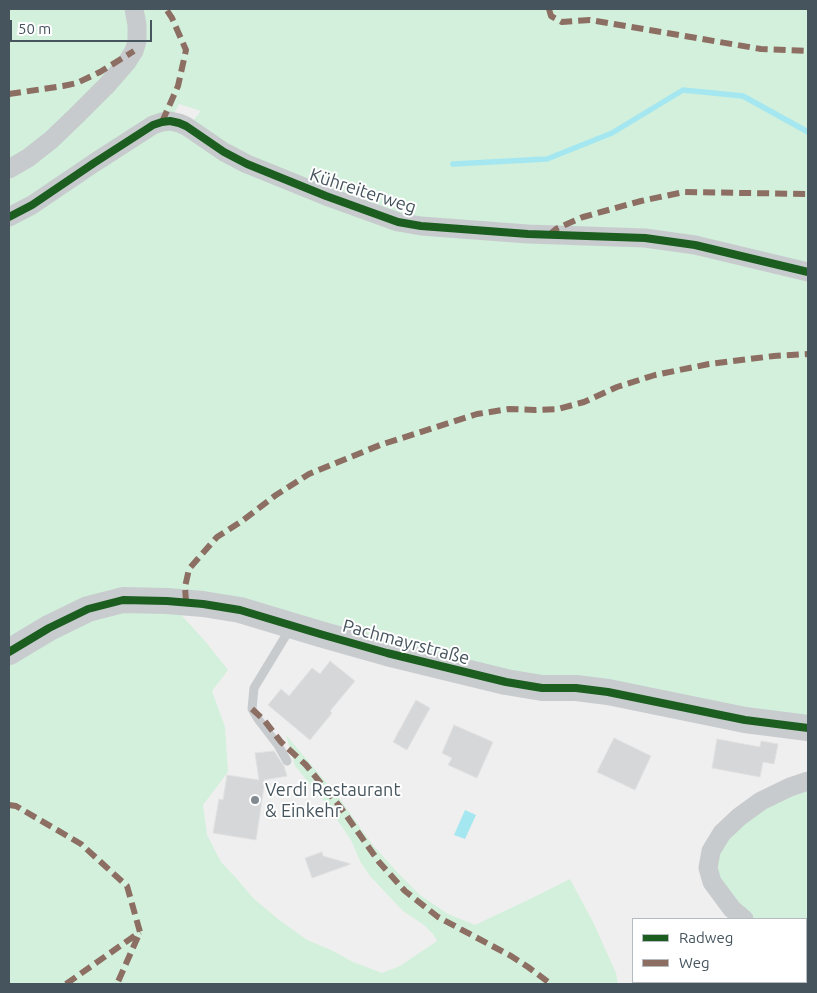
<!DOCTYPE html>
<meta charset="utf-8">
<style>
body{margin:0}
#map{position:relative;width:817px;height:993px;overflow:hidden;background:#f0efef;font-family:Ubuntu,sans-serif}
canvas{display:block}
.frame{position:absolute;inset:0;border:10px solid #45545d;pointer-events:none}
.legend{position:absolute;left:632px;top:918px;width:175px;height:65px;box-sizing:border-box;background:#fff;border:1px solid #b5bbbe;margin:0;padding:6px 9px;list-style:none;font-size:15px;color:#45545d}
.legend li{display:flex;align-items:center;gap:10px;height:25px}
.legend b{width:25px;border:1px solid #b5bbbe}
.scale{position:absolute;left:10px;top:20px;width:142px;height:22px;box-sizing:border-box;border:2px solid #45545d;border-top:0;padding-left:6px;font-size:15px;line-height:18px;white-space:nowrap;color:#45545d;-webkit-text-stroke:4px #fff;paint-order:stroke}
</style>
<div id="map">
<canvas width="817" height="993"></canvas>
<div class="frame"></div>
<ul class="legend">
<li><b style="height:6px;background:#1b5e20"></b>Radweg</li>
<li><b style="height:6px;background:#8d6e63"></b>Weg</li>
</ul>
<div class="scale">50 m</div>
</div>
<script>
const context = document.querySelector('canvas').getContext('2d');
context.lineJoin = 'round';
function fill(path, color) {
  context.fillStyle = color;
  context.fill(path, 'evenodd');
}
function poly(rows) {
  const path = new Path2D();
  for (const r of rows) {
    path.moveTo(r[0], r[1]);
    for (let i = 2; i < r.length; i += 2) path.lineTo(r[i], r[i + 1]);
  }
  return path;
}
function stroke(path, color, width, dash) {
  context.strokeStyle = color;
  context.lineWidth = width;
  context.lineCap = dash ? 'butt' : 'round';
  context.setLineDash(dash || []);
  context.stroke(path);
}
function label(font, color, halo, rows, align = 'center') {
  context.font = font + ' Ubuntu,sans-serif';
  context.lineWidth = 4;
  context.setLineDash([]);
  context.textBaseline = 'middle';
  context.strokeStyle = halo;
  context.fillStyle = color;
  for (const [text, x, y, turn = 0] of rows) {
    context.save();
    context.translate(x, y);
    context.rotate((+turn || 0) * Math.PI / 180);
    context.textAlign = isNaN(turn) ? turn : align;
    if (halo) context.strokeText(text, 0, 0);
    context.fillText(text, 0, 0);
    context.restore();
  }
}
const green = poly([
 [9,9,808,9,808,722,559,681,174,607,205,641,228,670,212,691,225,727,228,772,203,805,207,835,221,862,237,879,253,898,278,919,307,940,331,950,353,962,382,973,400,966,437,941,433,934,424,925,403,911,370,876,361,863,351,840,325,802,295,766,286,735,336,794,372,844,398,873,420,895,448,914,475,925,530,899,570,879,594,924,616,973,618,984,9,984],
 [179,104,201,111,184,131,167,127],
 [808,787,808,957,806,955,806,919,755,919,733,902,716,871,717,857,725,841,758,809]
]);
const water = poly([
 [465,810,476,815,465,839,454,835]
]);
const stream = poly([
 [453,164,547,159,612,133,683,90,743,96,808,132]
]);
const building = poly([
 [330,661,355,681,330,711,332,713,310,740,268,705,281,689,289,696,312,668,320,674,330,661],
 [416,700,430,708,407,750,393,742,416,700],
 [454,725,493,742,477,778,448,765,452,758,442,753,454,725],
 [614,738,651,756,635,790,597,772,614,738],
 [717,739,760,747,761,741,778,744,774,764,763,762,760,777,712,768,717,739],
 [274,751,284,766,287,776,264,780,265,780,256,840,213,833,219,799,223,800,227,775,259,780,255,753,274,751],
 [322,852,323,856,351,864,312,878,305,858,322,852]
]);
const lane = poly([
 [287,761,278,745,258,719,252,709,254,688,291,627]
]);
const street = poly([
 [9,169,28,158,51,140,77,115,107,85,127,62,134,51,137,41,137,25,134,9],
 [9,217,32,205,94,163,153,125,162,122,170,121,179,123,186,126,224,152,247,164,326,196,398,222,421,226,528,234,645,238,695,245,808,272],
 [744,919,732,909,712,882,708,868,711,851,722,833,739,817,761,801,790,787,808,781],
 [806,964,808,966]
]);
const secondary = poly([
 [9,652,49,628,88,609,123,600,167,601,203,604,240,610,320,634,387,653,506,682,542,688,576,688,608,692,745,720,808,728]
]);
const quiet = poly([
 [549,9,551,16,562,22,590,20,761,49,808,51],
 [9,94,63,86,77,83,100,72,134,51],
 [162,122,178,86,186,50,172,18,166,9],
 [549,235,556,229,567,224,583,217,641,201,684,192,808,194],
 [186,602,185,587,189,569,217,537,242,521,276,495,309,474,380,445,477,414,509,409,535,410,558,409,584,402,617,387,655,375,709,364,774,356,808,354],
 [252,709,264,720,281,742,306,765,341,808,379,862,405,891,438,917,511,956,528,967,551,984],
 [9,805,16,806,81,844,127,886,140,932,117,984],
 [66,984,140,932]
]);
const cycleway = poly([
 [9,217,32,205,94,163,153,125,162,122,170,121,179,123,186,126,224,152,247,164,326,196,398,222,421,226,528,234,645,238,695,245,808,272],
 [9,652,49,628,88,609,123,600,167,601,203,604,240,610,320,634,387,653,506,682,542,688,576,688,608,692,745,720,808,728]
]);
const markers = [
 [255,800,5,"#818a90"]
];
const streetNames = [
 ["Kühreiterweg",363,191,18],
 ["Pachmayrstraße",406,642,15]
];
const poiNames = [
 ["Verdi Restaurant",265,790],
 ["& Einkehr",265,811]
];
fill(green, '#d2f0db');
fill(water, '#a5e7f0');
stroke(stream, '#a5e7f0', 5.5);
fill(building, '#d6d7d8');
stroke(building, '#e1e1e2', 1);
stroke(lane, '#c8cbce', 9);
stroke(street, '#c8cbce', 19);
stroke(secondary, '#c9cccf', 26);
stroke(quiet, '#8d6e63', 6, [12, 6]);
stroke(cycleway, '#1b5e20', 8);
for (const [x, y, r, color] of markers) {
  const dot = new Path2D();
  dot.arc(x, y, r, 0, 2 * Math.PI);
  context.fillStyle = color;
  context.fill(dot);
  stroke(dot, '#fff', 2);
}
label('18px', '#45545d', '#fff', streetNames);
label('18px', '#45545d', '#fff', poiNames, 'left');
</script>
